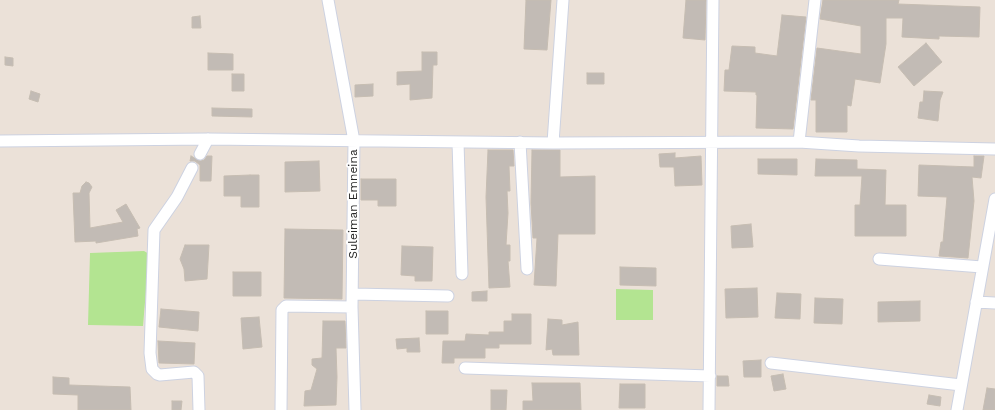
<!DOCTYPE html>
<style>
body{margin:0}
canvas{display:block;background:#ebe1d8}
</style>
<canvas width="995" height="410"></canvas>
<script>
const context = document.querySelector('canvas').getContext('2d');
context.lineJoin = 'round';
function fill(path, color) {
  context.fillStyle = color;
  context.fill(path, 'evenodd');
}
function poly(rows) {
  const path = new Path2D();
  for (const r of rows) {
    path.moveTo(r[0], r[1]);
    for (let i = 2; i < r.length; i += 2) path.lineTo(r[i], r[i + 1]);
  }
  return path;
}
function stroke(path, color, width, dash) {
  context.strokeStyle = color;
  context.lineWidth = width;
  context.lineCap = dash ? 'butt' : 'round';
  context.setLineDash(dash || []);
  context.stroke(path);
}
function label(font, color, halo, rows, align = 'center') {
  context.font = font + ' "Work Sans",sans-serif';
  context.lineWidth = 4;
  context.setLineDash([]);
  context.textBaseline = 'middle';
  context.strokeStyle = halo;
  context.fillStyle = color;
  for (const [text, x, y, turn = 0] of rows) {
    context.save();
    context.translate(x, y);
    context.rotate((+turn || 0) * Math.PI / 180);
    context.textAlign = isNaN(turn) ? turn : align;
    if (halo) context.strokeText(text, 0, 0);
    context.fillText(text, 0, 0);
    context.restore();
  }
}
const green = poly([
 [144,251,149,254,143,326,88,325,90,253],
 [616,289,653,290,653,320,616,320]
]);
const building = poly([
 [526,0,551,0,547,50,524,49,526,0],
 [686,0,706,0,705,40,683,38,686,0],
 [823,0,899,0,898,4,980,7,979,37,939,36,939,39,902,37,903,18,886,18,886,44,880,83,855,79,851,106,847,105,847,132,816,132,816,100,811,100,817,48,861,54,861,26,820,19,823,0],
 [782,15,806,17,793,129,756,128,757,95,756,95,756,92,724,91,725,70,729,70,732,46,755,47,755,53,777,56,782,15],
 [200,16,201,28,192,28,192,17,200,16],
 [926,43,942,62,914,86,898,67,926,43],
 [422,52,437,52,437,65,433,65,432,98,410,100,410,84,397,85,397,72,422,71,422,52],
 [208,53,233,54,233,70,208,70,208,53],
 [5,57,13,58,13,66,5,65,5,57],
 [587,73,604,73,604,84,587,84,587,73],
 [232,74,244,74,244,91,232,91,232,74],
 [373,84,373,96,355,97,355,85,373,84],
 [31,91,40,94,38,102,29,99,31,91],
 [924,91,943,92,940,100,938,121,918,118,920,102,923,102,924,91],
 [212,108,252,109,252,117,212,116,212,108],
 [488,150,513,150,514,166,509,166,510,191,507,191,508,213,506,245,510,245,510,261,508,261,510,287,489,288,486,197,488,150],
 [532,150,560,150,560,177,595,176,595,234,558,234,556,286,534,285,537,238,533,238,531,203,532,150],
 [675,153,675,158,701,156,702,185,675,186,674,167,660,167,659,154,675,153],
 [191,156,200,161,204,160,207,156,212,156,211,181,200,181,200,165,195,161,190,161,191,156],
 [974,156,984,156,981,178,972,177,974,201,968,258,939,256,941,242,943,242,947,197,918,196,919,165,974,167,974,156],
 [758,159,797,159,797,175,758,174,758,159],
 [816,159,857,160,857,169,886,170,885,205,906,205,906,236,855,236,855,205,860,205,862,176,815,176,816,159],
 [319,161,320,191,285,192,285,162,319,161],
 [250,175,259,175,259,207,241,207,241,196,224,196,224,176,250,175],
 [361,179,396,179,396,206,378,206,378,200,361,200,361,179],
 [86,182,89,183,92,187,89,193,90,228,123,222,116,210,126,204,140,228,137,229,138,236,96,243,96,241,75,242,73,193,80,193,82,186,86,182],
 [751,224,753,247,732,248,731,226,751,224],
 [285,229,343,230,342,299,284,298,285,229],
 [185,245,209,245,207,279,185,281,184,269,180,259,185,245],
 [402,246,433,247,432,281,415,281,415,276,401,275,402,246],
 [620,267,656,268,656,286,620,285,620,267],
 [233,272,261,272,261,296,233,296,233,272],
 [757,288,758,317,726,318,725,289,757,288],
 [487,291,487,301,472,301,472,292,487,291],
 [777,293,801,294,800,319,775,318,777,293],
 [815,298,843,299,842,324,814,323,815,298],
 [920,301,920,321,878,322,878,302,920,301],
 [161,309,199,312,198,331,159,327,161,309],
 [426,311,448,311,448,334,426,334,426,311],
 [512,314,531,314,531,344,499,344,499,348,485,348,485,358,454,358,454,363,442,363,443,341,465,341,466,334,489,335,489,332,504,332,504,321,512,321,512,314],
 [259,317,262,347,243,349,241,318,259,317],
 [548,319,562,320,562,325,578,322,579,355,553,355,552,349,546,350,548,319],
 [323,321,345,321,346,348,336,348,337,377,336,405,304,406,305,391,311,390,317,369,312,365,312,359,322,358,323,321],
 [419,338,420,352,407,352,407,348,397,349,396,339,419,338],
 [158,341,195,343,194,364,159,363,158,341],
 [761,360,761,377,744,377,743,361,761,360],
 [783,374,786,389,774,391,771,376,783,374],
 [717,376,728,376,729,386,717,386,717,376],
 [53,377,69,378,69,385,130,387,131,410,78,410,78,395,53,394,53,377],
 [532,383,580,383,581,410,523,410,523,401,533,401,532,383],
 [620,384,645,384,645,408,619,408,620,384],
 [987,388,995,389,995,410,983,410,987,388],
 [491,390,507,390,506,410,491,410,491,390],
 [929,395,941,397,940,406,927,404,929,395],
 [172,401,182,401,181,410,172,410,172,401]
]);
const minor = poly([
 [328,0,354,141,352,307,355,410],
 [0,141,208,139,553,143,799,142,859,146,995,149],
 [458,142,462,274],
 [520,142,527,269],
 [799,142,815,0],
 [553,143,563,0],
 [200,154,208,139],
 [192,168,177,197,154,230,150,353,152,369,157,374,160,375,194,372,198,376,199,410],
 [879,259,982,267],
 [353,294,448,296],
 [976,302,995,303],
 [771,363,961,385],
 [465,368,710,376],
 [281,410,282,310,286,306,352,307],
 [709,410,713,0],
 [957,410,995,199]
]);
const streetNames = [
 ["Suleiman Emneina",353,204,-90]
];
fill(green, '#b3e491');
fill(building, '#c2bbb5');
stroke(building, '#c6bdb2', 1);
stroke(minor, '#cdd2e1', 13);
stroke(minor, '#fff', 11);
label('12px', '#272727', '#fff', streetNames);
</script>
